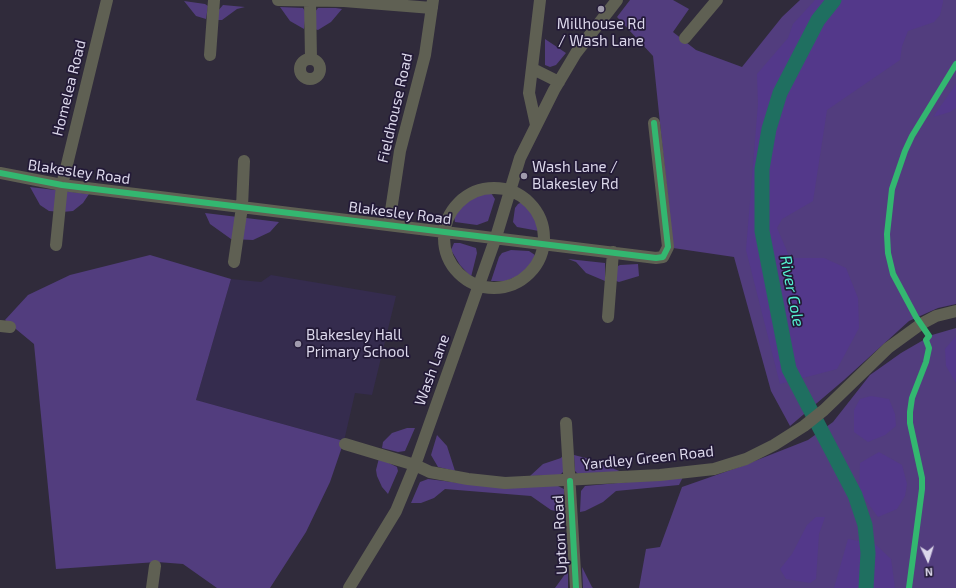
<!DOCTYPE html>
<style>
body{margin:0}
#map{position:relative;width:956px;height:588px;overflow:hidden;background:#302b3b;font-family:"Exo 2",sans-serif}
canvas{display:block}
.north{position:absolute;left:908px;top:540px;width:40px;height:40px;-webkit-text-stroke:3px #231a37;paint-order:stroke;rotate:176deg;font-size:11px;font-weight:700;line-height:16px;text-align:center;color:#dcd8eb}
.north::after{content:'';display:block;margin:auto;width:14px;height:18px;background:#dcd8eb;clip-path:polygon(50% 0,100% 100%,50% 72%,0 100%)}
</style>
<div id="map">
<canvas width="956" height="588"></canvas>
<div class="north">N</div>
</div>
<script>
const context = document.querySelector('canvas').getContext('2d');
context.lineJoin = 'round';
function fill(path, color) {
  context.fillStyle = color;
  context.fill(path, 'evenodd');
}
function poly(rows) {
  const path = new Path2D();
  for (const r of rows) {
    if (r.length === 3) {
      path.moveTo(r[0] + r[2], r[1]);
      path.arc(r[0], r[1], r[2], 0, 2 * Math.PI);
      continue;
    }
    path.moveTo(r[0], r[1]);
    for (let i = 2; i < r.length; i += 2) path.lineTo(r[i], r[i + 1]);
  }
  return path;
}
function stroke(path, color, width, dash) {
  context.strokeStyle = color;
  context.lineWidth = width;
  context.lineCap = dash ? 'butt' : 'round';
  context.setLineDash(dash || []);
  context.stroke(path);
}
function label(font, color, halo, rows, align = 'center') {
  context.font = font + ' "Exo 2",sans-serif';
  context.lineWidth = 3.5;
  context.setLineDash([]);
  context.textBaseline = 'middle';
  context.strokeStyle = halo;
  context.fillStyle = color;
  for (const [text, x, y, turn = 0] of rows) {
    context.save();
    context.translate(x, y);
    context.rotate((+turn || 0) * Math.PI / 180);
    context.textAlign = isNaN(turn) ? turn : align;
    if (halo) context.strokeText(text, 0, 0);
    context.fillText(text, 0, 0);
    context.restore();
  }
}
const built = poly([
 [271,275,396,296,372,395,355,393,344,441,196,400,231,279,261,282]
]);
const green = poly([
 [630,0,673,0,689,9,673,32,696,50,742,67,782,17,800,0,956,0,956,304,938,308,909,321,844,380,790,426,771,391,734,257,673,248,653,56,617,17],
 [184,1,205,4,208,6,206,19,196,16],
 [223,5,245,7,237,9,222,20,216,20,217,12],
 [280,7,303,8,306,13,304,29,290,21],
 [318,8,336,8,342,9,331,22,318,30,314,29,314,13],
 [545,39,566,53,556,65,550,67,545,65],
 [30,187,89,194,83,203,73,211,62,212,49,211,40,205],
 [488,192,491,193,495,199,488,221,477,225,455,222,454,216,468,200,475,196],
 [522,202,528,205,536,218,539,231,517,227,513,222,515,208,518,204],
 [205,213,279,222,270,232,253,240,231,239,210,224],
 [454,243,460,243,476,248,477,253,471,277,460,265,451,250],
 [511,250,529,251,535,255,533,265,520,275,506,281,491,281,499,257,502,253],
 [150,255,231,279,196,400,344,441,330,482,306,532,270,588,217,588,183,564,157,562,56,569,34,344,5,320,28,295,70,275],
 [568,259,605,263,605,281,586,273,576,262],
 [638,264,639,276,619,282,616,281,616,267,620,265],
 [956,328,956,588,639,588,646,549,660,547,682,487,742,466,808,440,833,422,870,375,901,353,932,335],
 [407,428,415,428,405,451,398,452,382,448,383,442,392,433],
 [437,435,447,446,455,471,438,467,431,455],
 [565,452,565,470,560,475,530,476,543,464,561,458],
 [574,455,586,458,622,472,578,474,575,471],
 [379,458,397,467,398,471,388,494,382,487,377,476,376,470],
 [683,477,679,485,616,491,603,502,585,511,580,512,581,491,585,486],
 [428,479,485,486,558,486,564,489,564,513,551,510,531,496,445,489,434,498,421,503,411,503,420,482],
 [582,567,592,587,593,588,583,588],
 [568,570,568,588,555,588]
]);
const forest = poly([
 [815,0,943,0,943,2,940,15,934,22,908,31,902,46,900,60,827,110,813,201,782,219,777,228,790,258,824,258,846,268,858,298,859,328,837,369,780,384,746,250,758,104,757,74,788,38,793,24],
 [956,84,956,108,950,112,933,117],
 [956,336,956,383,946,366,945,349],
 [871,396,889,399,895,414,896,426,885,435,868,442,854,432,854,410,860,399],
 [879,452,902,465,907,484,905,496,897,509,878,517,859,491,860,463],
 [816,517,825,517,819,534,816,579,810,583,786,579,780,569,792,554,807,525],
 [848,539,875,544,891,559,895,588,834,588]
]);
const river = poly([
 [834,0,818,20,780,93,769,129,762,169,762,231,789,369,855,495,865,525,868,553,866,588]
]);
const minor = poly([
 [278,0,344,1,432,8],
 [310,0,311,59],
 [685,38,717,0],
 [210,55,214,0],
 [310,69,10],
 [533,69,559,82],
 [536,125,529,93,540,0],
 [0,173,62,185,656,258,663,257,668,247,654,123],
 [494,238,50],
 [389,224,400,151,425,55,433,0],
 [56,245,62,185,107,0],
 [234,262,242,207,244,161],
 [608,317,613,252],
 [0,326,10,327],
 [566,423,576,588],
 [345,444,415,465,430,472,468,479,505,483,660,475,714,469,746,459,774,445,804,426,824,410,888,348,921,324,936,316,956,311],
 [152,588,155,566],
 [349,588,396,511,415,465,496,237,520,158,554,90,576,53,617,0]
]);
const cycleway = poly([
 [0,173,62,185,656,258,663,257,668,247,654,123],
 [570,481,576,588],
 [909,588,922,489,922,478,910,423,910,412,912,398,926,362,929,348,926,340,929,336,916,317,893,274,888,253,887,234,892,189,905,151,912,136,956,64]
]);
const markers = [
 [601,9,4,"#a09bad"],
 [524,176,4,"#a09bad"],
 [298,344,4,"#a09bad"]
];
const poiNames = [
 ["Millhouse Rd",601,24,"center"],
 ["/ Wash Lane",601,41,"center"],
 ["Wash Lane /",532,167],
 ["Blakesley Rd",532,184],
 ["Blakesley Hall",306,335],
 ["Primary School",306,352]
];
const streetNames = [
 ["Homelea Road",69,88,-76],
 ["Fieldhouse Road",395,108,-77],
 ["Blakesley Road",79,172,8],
 ["Blakesley Road",400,213,7],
 ["Wash Lane",432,370,-70],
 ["Yardley Green Road",648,458,-6],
 ["Upton Road",560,535,-93]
];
const waterNames = [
 ["River Cole",792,291,79]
];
fill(built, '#352c4e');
fill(green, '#523d7e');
fill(forest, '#53388a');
stroke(river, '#1f6f60', 15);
stroke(minor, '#5f6053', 12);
stroke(cycleway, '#33b770', 6);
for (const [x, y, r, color] of markers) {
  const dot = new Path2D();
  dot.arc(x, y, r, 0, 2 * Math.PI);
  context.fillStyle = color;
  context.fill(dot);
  stroke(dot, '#231a37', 1.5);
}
label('15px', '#dcd8eb', '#231a37', poiNames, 'left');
label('15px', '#dcd8eb', '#231a37', streetNames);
label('italic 16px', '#55f2d0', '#231a37', waterNames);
</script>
